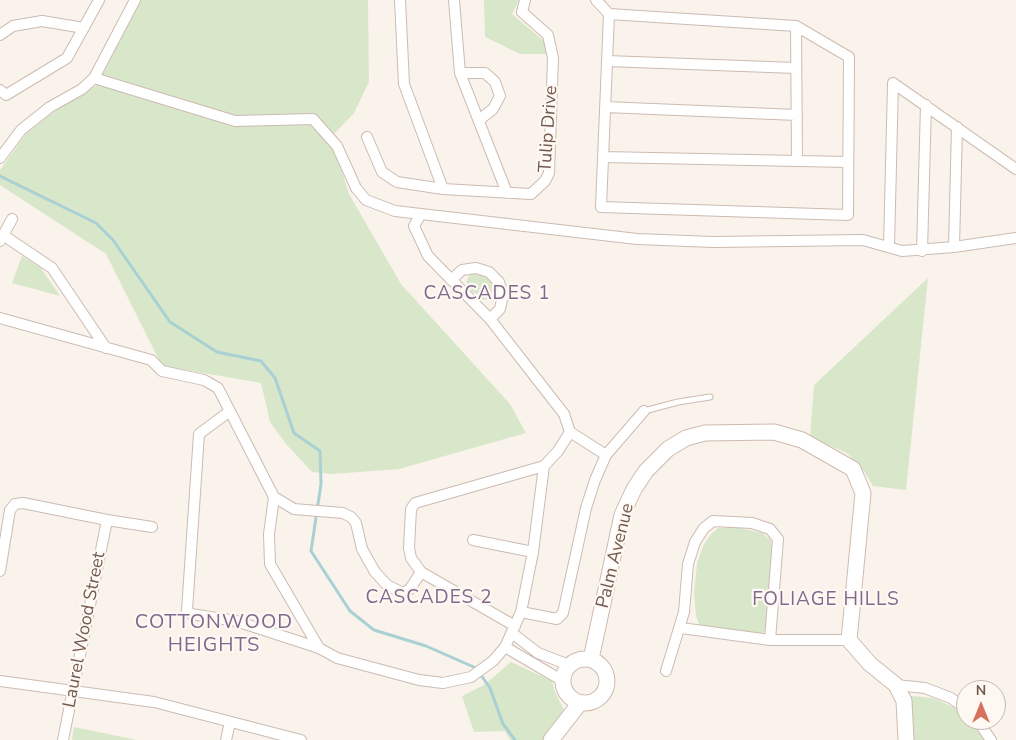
<!DOCTYPE html>
<style>
body{margin:0}
#map{position:relative;width:1016px;height:740px;overflow:hidden;background:#faf3eb;font-family:"Nunito Sans",sans-serif}
canvas{display:block}
.north{position:absolute;left:956px;top:680px;width:50px;height:50px;box-sizing:border-box;background:#fdf8f1;border:1px solid #c6b9b1;border-radius:50%;rotate:0deg;font-size:14px;font-weight:700;line-height:20px;text-align:center;color:#735a51}
.north::after{content:'';display:block;margin:auto;width:18px;height:22px;background:#d6705f;clip-path:polygon(50% 0,100% 100%,50% 72%,0 100%)}
</style>
<div id="map">
<canvas width="1016" height="740"></canvas>
<div class="north">N</div>
</div>
<script>
const context = document.querySelector('canvas').getContext('2d');
context.lineJoin = 'round';
function fill(path, color) {
  context.fillStyle = color;
  context.fill(path, 'evenodd');
}
function poly(rows) {
  const path = new Path2D();
  for (const r of rows) {
    if (r.length === 3) {
      path.moveTo(r[0] + r[2], r[1]);
      path.arc(r[0], r[1], r[2], 0, 2 * Math.PI);
      continue;
    }
    path.moveTo(r[0], r[1]);
    for (let i = 2; i < r.length; i += 2) path.lineTo(r[i], r[i + 1]);
  }
  return path;
}
function stroke(path, color, width, dash) {
  context.strokeStyle = color;
  context.lineWidth = width;
  context.lineCap = dash ? 'butt' : 'round';
  context.setLineDash(dash || []);
  context.stroke(path);
}
function label(font, color, halo, rows, align = 'center') {
  context.font = font + ' "Nunito Sans",sans-serif';
  context.lineWidth = 4.5;
  context.setLineDash([]);
  context.textBaseline = 'middle';
  context.strokeStyle = halo;
  context.fillStyle = color;
  for (const [text, x, y, turn = 0] of rows) {
    context.save();
    context.translate(x, y);
    context.rotate((+turn || 0) * Math.PI / 180);
    context.textAlign = isNaN(turn) ? turn : align;
    if (halo) context.strokeText(text, 0, 0);
    context.fillText(text, 0, 0);
    context.restore();
  }
}
const green = poly([
 [141,0,368,0,369,82,354,113,334,134,326,139,335,150,349,194,401,284,510,404,526,433,399,469,332,474,312,472,286,444,270,422,261,383,162,366,106,254,0,185,0,170,26,134,52,113,97,85],
 [484,0,519,0,512,14,545,42,546,54,520,54,485,37],
 [22,256,41,268,60,296,12,283],
 [471,274,487,276,494,282,495,292,493,299,483,300,472,291,467,284,467,279],
 [928,278,906,490,873,486,864,471,847,453,810,437,814,385],
 [736,527,762,533,770,539,772,545,766,629,761,635,707,630,700,626,696,616,694,593,697,564,703,546,711,534,718,528],
 [511,662,552,681,555,692,565,712,544,740,510,740,505,731,474,732,462,696,484,685],
 [911,696,933,698,953,707,969,720,984,740,912,740],
 [74,727,137,740,72,740]
]);
const stream = poly([
 [0,176,96,223,113,240,170,322,217,352,261,361,275,378,294,433,320,451,321,484,311,551,350,611,374,630,426,646,476,668,490,688,503,724,515,740]
]);
const lane = poly([
 [644,411,678,402,710,397]
]);
const street = poly([
 [400,0,404,84,443,189],
 [454,0,460,73,507,193],
 [596,0,609,14],
 [609,14,796,26,849,57,848,215,601,207,609,14],
 [796,26,797,161],
 [0,35,13,26,42,21,84,28],
 [607,61,796,68],
 [460,73,485,73,495,82,500,96,493,109,479,120],
 [94,78,235,121,313,119,337,146,356,188,366,200,395,211,637,239,713,242,863,240,902,251,954,247,1016,238],
 [893,83,1016,169],
 [0,90,6,95,67,58,99,0],
 [605,107,797,115],
 [367,137,382,172,397,182,443,189,531,194,545,181,549,173,553,58,548,35,522,12,525,0],
 [603,157,848,162],
 [0,158,21,130,50,107,82,89,94,78,135,0],
 [421,214,414,226,428,256,490,319,564,414,570,432,606,455],
 [3,235,52,268,106,348],
 [0,241,12,219],
 [889,247,893,83],
 [954,247,957,127],
 [922,251,926,105],
 [451,280,462,270,476,268,489,272,499,282,503,295,500,309,490,319],
 [0,318,151,360,162,371,204,380,218,388,274,497,269,534,270,564,319,648,337,658,419,680,443,683,471,677,493,661,505,647,521,612,533,552,544,466,558,451,570,432],
 [230,411,199,434,187,610,191,614,236,621,319,648],
 [274,497,294,509,343,513,351,517,356,523,362,549,375,572,387,585,403,593,410,589,421,572],
 [473,540,533,552],
 [0,571,10,510,15,504,23,503,107,520,152,527],
 [521,612,557,619,563,613,586,508,595,480,606,455,644,411],
 [515,626,421,572,411,558,409,548,411,509,415,503,544,466],
 [681,628,770,640,849,640],
 [512,633,538,653,569,665],
 [505,647,563,681],
 [666,671,684,612,688,564,695,542,704,528,713,521,752,523,770,529,778,539,770,640],
 [0,681,154,702,301,740],
 [896,685,925,688,951,698,966,709],
 [977,720,991,740],
 [63,740,107,520],
 [226,740,230,722]
]);
const secondary = poly([
 [585,681,22],
 [591,659,622,515,634,489,646,471,668,449,686,438,705,433,774,432,802,440,853,469,863,493,849,640,870,664,896,685,904,701,906,740],
 [551,740,580,703]
]);
const streetNames = [
 ["Tulip Drive",549,129,-86],
 ["Palm Avenue",616,556,-76],
 ["Laurel Wood Street",85,630,-79]
];
const neighbourhoodNames = [
 ["CASCADES 1",487,294],
 ["CASCADES 2",429,598],
 ["FOLIAGE HILLS",826,600]
];
const quarterNames = [
 ["COTTONWOOD",214,623],
 ["HEIGHTS",214,646]
];
fill(green, '#d8e7ca');
stroke(stream, '#a9d0d3', 3);
stroke(lane, '#ccbbb2', 7);
stroke(street, '#ccbbb2', 12);
stroke(secondary, '#cebbb0', 17);
stroke(lane, '#fff', 5);
stroke(street, '#fff', 10);
stroke(secondary, '#fff', 15);
label('18px', '#735a51', '#fdf8f1', streetNames);
context.letterSpacing = '1px';
label('19px', '#7f698e', '#fdf8f1', neighbourhoodNames);
context.letterSpacing = '0px';
context.letterSpacing = '1px';
label('20px', '#7f698e', '#fdf8f1', quarterNames);
context.letterSpacing = '0px';
</script>
